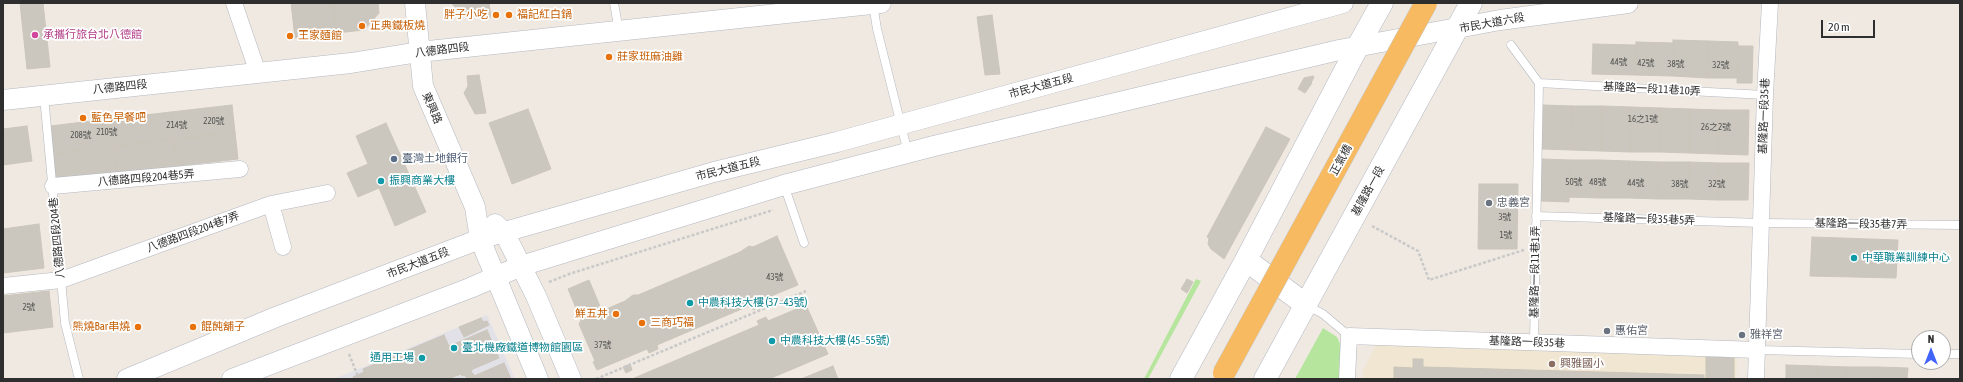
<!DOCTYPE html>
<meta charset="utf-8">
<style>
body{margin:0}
#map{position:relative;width:1963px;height:382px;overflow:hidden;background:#efe9e1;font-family:"Asap Condensed",sans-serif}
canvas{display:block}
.frame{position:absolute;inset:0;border:4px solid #2e2e2e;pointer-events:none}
.north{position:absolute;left:1911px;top:330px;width:40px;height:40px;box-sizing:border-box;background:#fff;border:1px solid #ababab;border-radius:50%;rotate:0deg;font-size:11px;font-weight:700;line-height:16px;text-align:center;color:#2e2e2e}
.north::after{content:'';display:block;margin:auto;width:14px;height:18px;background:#4264fb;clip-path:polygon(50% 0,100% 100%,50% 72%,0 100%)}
.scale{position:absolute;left:1821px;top:20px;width:54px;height:18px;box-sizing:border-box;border:2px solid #2e2e2e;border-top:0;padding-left:5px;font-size:12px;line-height:14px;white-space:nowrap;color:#2e2e2e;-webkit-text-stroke:3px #fff;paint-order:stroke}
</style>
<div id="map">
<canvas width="1963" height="382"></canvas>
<div class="frame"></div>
<div class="north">N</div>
<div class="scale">20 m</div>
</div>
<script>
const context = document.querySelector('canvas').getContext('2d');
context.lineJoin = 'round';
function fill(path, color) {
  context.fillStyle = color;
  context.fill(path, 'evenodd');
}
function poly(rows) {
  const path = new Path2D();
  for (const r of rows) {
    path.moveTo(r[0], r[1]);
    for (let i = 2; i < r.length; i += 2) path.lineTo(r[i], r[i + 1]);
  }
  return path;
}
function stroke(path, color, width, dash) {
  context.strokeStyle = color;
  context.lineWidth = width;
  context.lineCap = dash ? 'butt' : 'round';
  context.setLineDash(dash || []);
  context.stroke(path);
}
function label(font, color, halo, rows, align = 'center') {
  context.font = font + ' "Asap Condensed","Noto Sans TC",sans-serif';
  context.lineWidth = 3.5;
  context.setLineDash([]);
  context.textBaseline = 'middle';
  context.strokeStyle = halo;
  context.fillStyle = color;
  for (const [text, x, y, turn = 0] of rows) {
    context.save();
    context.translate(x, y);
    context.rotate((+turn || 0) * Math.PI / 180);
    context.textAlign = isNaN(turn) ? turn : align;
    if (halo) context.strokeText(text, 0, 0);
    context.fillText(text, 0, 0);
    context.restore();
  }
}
const industrial = poly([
 [487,315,515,379,333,379,356,370]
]);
const education = poly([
 [1376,345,1734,354,1737,359,1736,379,1363,379,1363,371]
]);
const green = poly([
 [1196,279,1201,281,1148,379,1144,379],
 [1323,328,1337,337,1341,346,1339,379,1295,379]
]);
const building = poly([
 [20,3,43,3,50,67,27,69,20,3],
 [291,3,333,3,336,33,295,38,291,3],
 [333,3,378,3,379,13,364,30,336,33,333,3],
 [452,3,489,3,491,17,469,18,453,5,452,3],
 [992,15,1000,74,985,75,977,17,992,15],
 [1673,40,1708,41,1707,78,1672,76,1673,40],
 [1708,41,1738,42,1737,78,1707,78,1708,41],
 [1636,42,1673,43,1672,76,1635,75,1636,42],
 [1593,44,1636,45,1635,75,1592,74,1593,44],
 [1738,46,1753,46,1752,83,1737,83,1738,46],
 [479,75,486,113,475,114,464,93,468,86,467,76,479,75],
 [1313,76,1314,77,1311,83,1312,83,1305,93,1298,89,1304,78,1313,76],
 [232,105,235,132,174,139,171,112,232,105],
 [1543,105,1572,106,1571,150,1542,149,1543,105],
 [1572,106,1602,106,1601,151,1571,150,1572,106],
 [1602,106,1631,107,1630,152,1601,151,1602,106],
 [1631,107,1661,108,1660,152,1630,152,1631,107],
 [1661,108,1690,109,1689,153,1660,152,1661,108],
 [528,109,551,169,512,184,489,123,528,109],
 [1690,109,1720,110,1718,154,1689,153,1690,109],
 [1720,110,1749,110,1748,155,1718,154,1720,110],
 [171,112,174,139,113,146,110,119,171,112],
 [110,119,113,146,53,154,50,126,110,119],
 [386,123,426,212,395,226,379,188,358,197,347,173,368,164,356,136,386,123],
 [27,126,32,161,3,165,3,129,27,126],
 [1266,127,1290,139,1224,259,1211,249,1208,244,1209,238,1207,237,1266,127],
 [235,132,238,159,177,166,174,139,235,132],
 [174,139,177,166,117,173,113,146,174,139],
 [113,146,117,173,56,180,53,154,113,146],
 [1542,159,1570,160,1569,202,1541,201,1542,159],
 [1570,160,1600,160,1599,198,1569,197,1570,160],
 [1600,160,1629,161,1629,198,1599,198,1600,160],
 [1629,161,1659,162,1658,199,1629,198,1629,161],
 [1659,162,1689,162,1688,199,1658,199,1659,162],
 [1689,162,1719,163,1718,200,1688,199,1689,162],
 [1719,163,1749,163,1748,200,1718,200,1719,163],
 [1479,184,1518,184,1517,249,1478,249,1479,184],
 [39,224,44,268,3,273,3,229,39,224],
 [777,236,798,285,759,301,761,306,753,310,751,305,657,345,658,349,649,353,647,349,597,370,593,362,595,361,579,324,581,320,568,289,589,280,602,311,625,301,633,295,638,295,740,252,749,246,753,247,777,236],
 [1812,237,1898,240,1896,278,1810,276,1812,237],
 [1187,279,1193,282,1187,293,1181,289,1187,279],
 [49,291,53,327,3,333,3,296,49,291],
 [806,305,828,354,769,379,632,379,759,325,757,321,766,317,768,321,806,305],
 [481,318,483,322,487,321,489,325,464,337,459,327,481,318],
 [487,330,499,358,461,374,449,346,487,330],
 [444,335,461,374,448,379,367,379,363,369,444,335],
 [1706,357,1734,358,1734,379,1706,379,1706,357],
 [1413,359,1423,359,1423,367,1704,375,1704,379,1394,379,1394,367,1413,368,1413,359],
 [504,363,511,379,467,379,474,376,504,363],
 [630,364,632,370,626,373,623,367,630,364],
 [1786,365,1817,366,1816,379,1786,379,1786,365],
 [833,366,838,379,801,379,833,366],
 [1817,366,1847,367,1847,379,1816,379,1817,366],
 [1847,367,1878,367,1877,379,1847,379,1847,367],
 [1878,367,1908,368,1907,379,1877,379,1878,367],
 [472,369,471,374,473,373,474,376,468,379,464,375,462,376,461,374,472,369],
 [364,372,367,379,354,379,353,377,364,372]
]);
const path = poly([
 [1372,226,1418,251,1429,280,1524,250],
 [549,282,569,274,773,210],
 [349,354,359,379],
 [596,379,806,291]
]);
const service = poly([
 [614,3,619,31],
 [873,4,877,29,908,153],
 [1511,45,1539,83],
 [1539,83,1765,95],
 [44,96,65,323,79,379],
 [784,185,804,243],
 [1536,216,1761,223,1960,225],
 [1306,305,1323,314,1349,336],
 [1534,342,1539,83],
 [1758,350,1919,354],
 [1943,354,1960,354]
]);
const minor = poly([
 [234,3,258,73],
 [53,186,240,169],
 [271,204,283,247],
 [3,286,61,280,271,204,327,193],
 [1347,379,1349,336,1758,350],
 [1756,379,1765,95,1770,3]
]);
const tertiary = poly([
 [415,3,423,86,475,207,480,239,538,379],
 [3,100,351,63,419,52,881,3],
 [495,224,504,232,536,296,571,379],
 [127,379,276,317,480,239,714,172,837,142,1343,3],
 [232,379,470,288,521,266,784,185,934,146,1339,50,1500,20,1628,3]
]);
const secondary = poly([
 [1246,260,1306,305],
 [1181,379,1246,260,1358,46,1382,3],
 [1265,379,1471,3]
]);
const trunkBridge = poly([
 [1224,373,1426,3]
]);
const markers = [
 [496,15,4,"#e8710a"],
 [509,15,4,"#e8710a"],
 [362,26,4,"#e8710a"],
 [35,35,4,"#d1479c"],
 [290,36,4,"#e8710a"],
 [609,57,4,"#e8710a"],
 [83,118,4,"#e8710a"],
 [394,159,4,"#5c6f8a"],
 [381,181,4,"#0f9aa8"],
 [1489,203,4,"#6b7280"],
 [1854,258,4,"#0f9aa8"],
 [690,303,4,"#0f9aa8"],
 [616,314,4,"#e8710a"],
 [642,323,4,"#e8710a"],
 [138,327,4,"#e8710a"],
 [193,327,4,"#e8710a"],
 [1607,331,4,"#6b7280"],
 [1742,335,4,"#6b7280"],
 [772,341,4,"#0f9aa8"],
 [454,348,4,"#0f9aa8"],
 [422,358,4,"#0f9aa8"],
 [1552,364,4,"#8d6e63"]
];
const numberNames = [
 ["44號",1619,62],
 ["42號",1646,63],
 ["38號",1676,64],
 ["32號",1721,65],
 ["16之1號",1643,119],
 ["220號",214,121],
 ["214號",177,125],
 ["26之2號",1716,127],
 ["210號",107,132],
 ["208號",81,135],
 ["50號",1574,182],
 ["48號",1598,182],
 ["44號",1636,183],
 ["38號",1680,184],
 ["32號",1717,184],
 ["3號",1505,217],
 ["1號",1506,235],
 ["43號",775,277],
 ["2號",29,307],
 ["37號",603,345]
];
const foodNames = [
 ["胖子小吃",488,15,"right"],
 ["福記紅白鍋",517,15],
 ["正典鐵板燒",370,26],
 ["王家麵館",298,36],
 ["莊家班麻油雞",617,57],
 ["藍色早餐吧",91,118],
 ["鮮五丼",608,314,"right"],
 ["三商巧福",650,323],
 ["熊燒Bar串燒",130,327,"right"],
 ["餛飩舖子",201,327]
];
const streetNames = [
 ["市民大道六段",1492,23,-10],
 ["八德路四段",442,50,-7],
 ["市民大道五段",1041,86,-15],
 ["八德路四段",120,87,-6],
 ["基隆路一段11巷10弄",1652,89,3],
 ["東興路",432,108,67],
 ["基隆路一段35巷",1764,116,-88],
 ["正氣橋",1341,160,-62],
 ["市民大道五段",728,169,-14],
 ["八德路四段204巷5弄",146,178,-5],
 ["基隆路一段",1368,191,-61],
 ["基隆路一段35巷5弄",1649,219,2],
 ["基隆路一段35巷7弄",1861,224,1],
 ["八德路四段204巷7弄",193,232,-20],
 ["八德路四段204巷",57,238,-95],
 ["市民大道五段",418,263,-21],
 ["基隆路一段11巷1弄",1535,272,-89],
 ["基隆路一段35巷",1527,342,2]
];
const hotelNames = [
 ["承攜行旅台北八德館",43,35]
];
const serviceNames = [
 ["臺灣土地銀行",402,159]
];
const cultureNames = [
 ["振興商業大樓",389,181],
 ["中華職業訓練中心",1862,258],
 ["中農科技大樓 (37~43號)",698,303],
 ["中農科技大樓 (45~55號)",780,341],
 ["臺北機廠鐵道博物館園區",462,348],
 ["通用工場",414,358,"right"]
];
const worshipNames = [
 ["忠義宮",1497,203],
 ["惠佑宮",1615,331],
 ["雅祥宮",1750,335]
];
const educationNames = [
 ["興雅國小",1560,364]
];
fill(industrial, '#e3e1e8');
fill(education, '#f0e6d1');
fill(green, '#b6e59e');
fill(building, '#cbc7bf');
stroke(building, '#cbc5ba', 1);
stroke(service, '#b4b7c1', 9);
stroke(minor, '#b4b7c1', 17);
stroke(tertiary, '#b4b7c1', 21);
stroke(secondary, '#b4b7c1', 23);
stroke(path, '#c9c9c9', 2.5, [3, 2]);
stroke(service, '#fff', 8);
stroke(minor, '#fff', 16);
stroke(tertiary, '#fff', 20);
stroke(secondary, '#fff', 22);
stroke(trunkBridge, '#c9c9c9', 23, []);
stroke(trunkBridge, '#f8ba60', 22);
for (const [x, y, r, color] of markers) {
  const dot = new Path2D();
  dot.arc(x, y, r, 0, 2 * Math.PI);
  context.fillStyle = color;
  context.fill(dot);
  stroke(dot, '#fff', 1.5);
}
label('9px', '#555452', null, numberNames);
label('11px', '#c56008', '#fff', foodNames, 'left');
label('11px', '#2e2e2e', '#fff', streetNames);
label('11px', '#b23c85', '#fff', hotelNames, 'left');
label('11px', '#4e5e75', '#fff', serviceNames, 'left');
label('11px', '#0d838f', '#fff', cultureNames, 'left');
label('11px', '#5b616d', '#fff', worshipNames, 'left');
label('11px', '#785e54', '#fff', educationNames, 'left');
</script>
